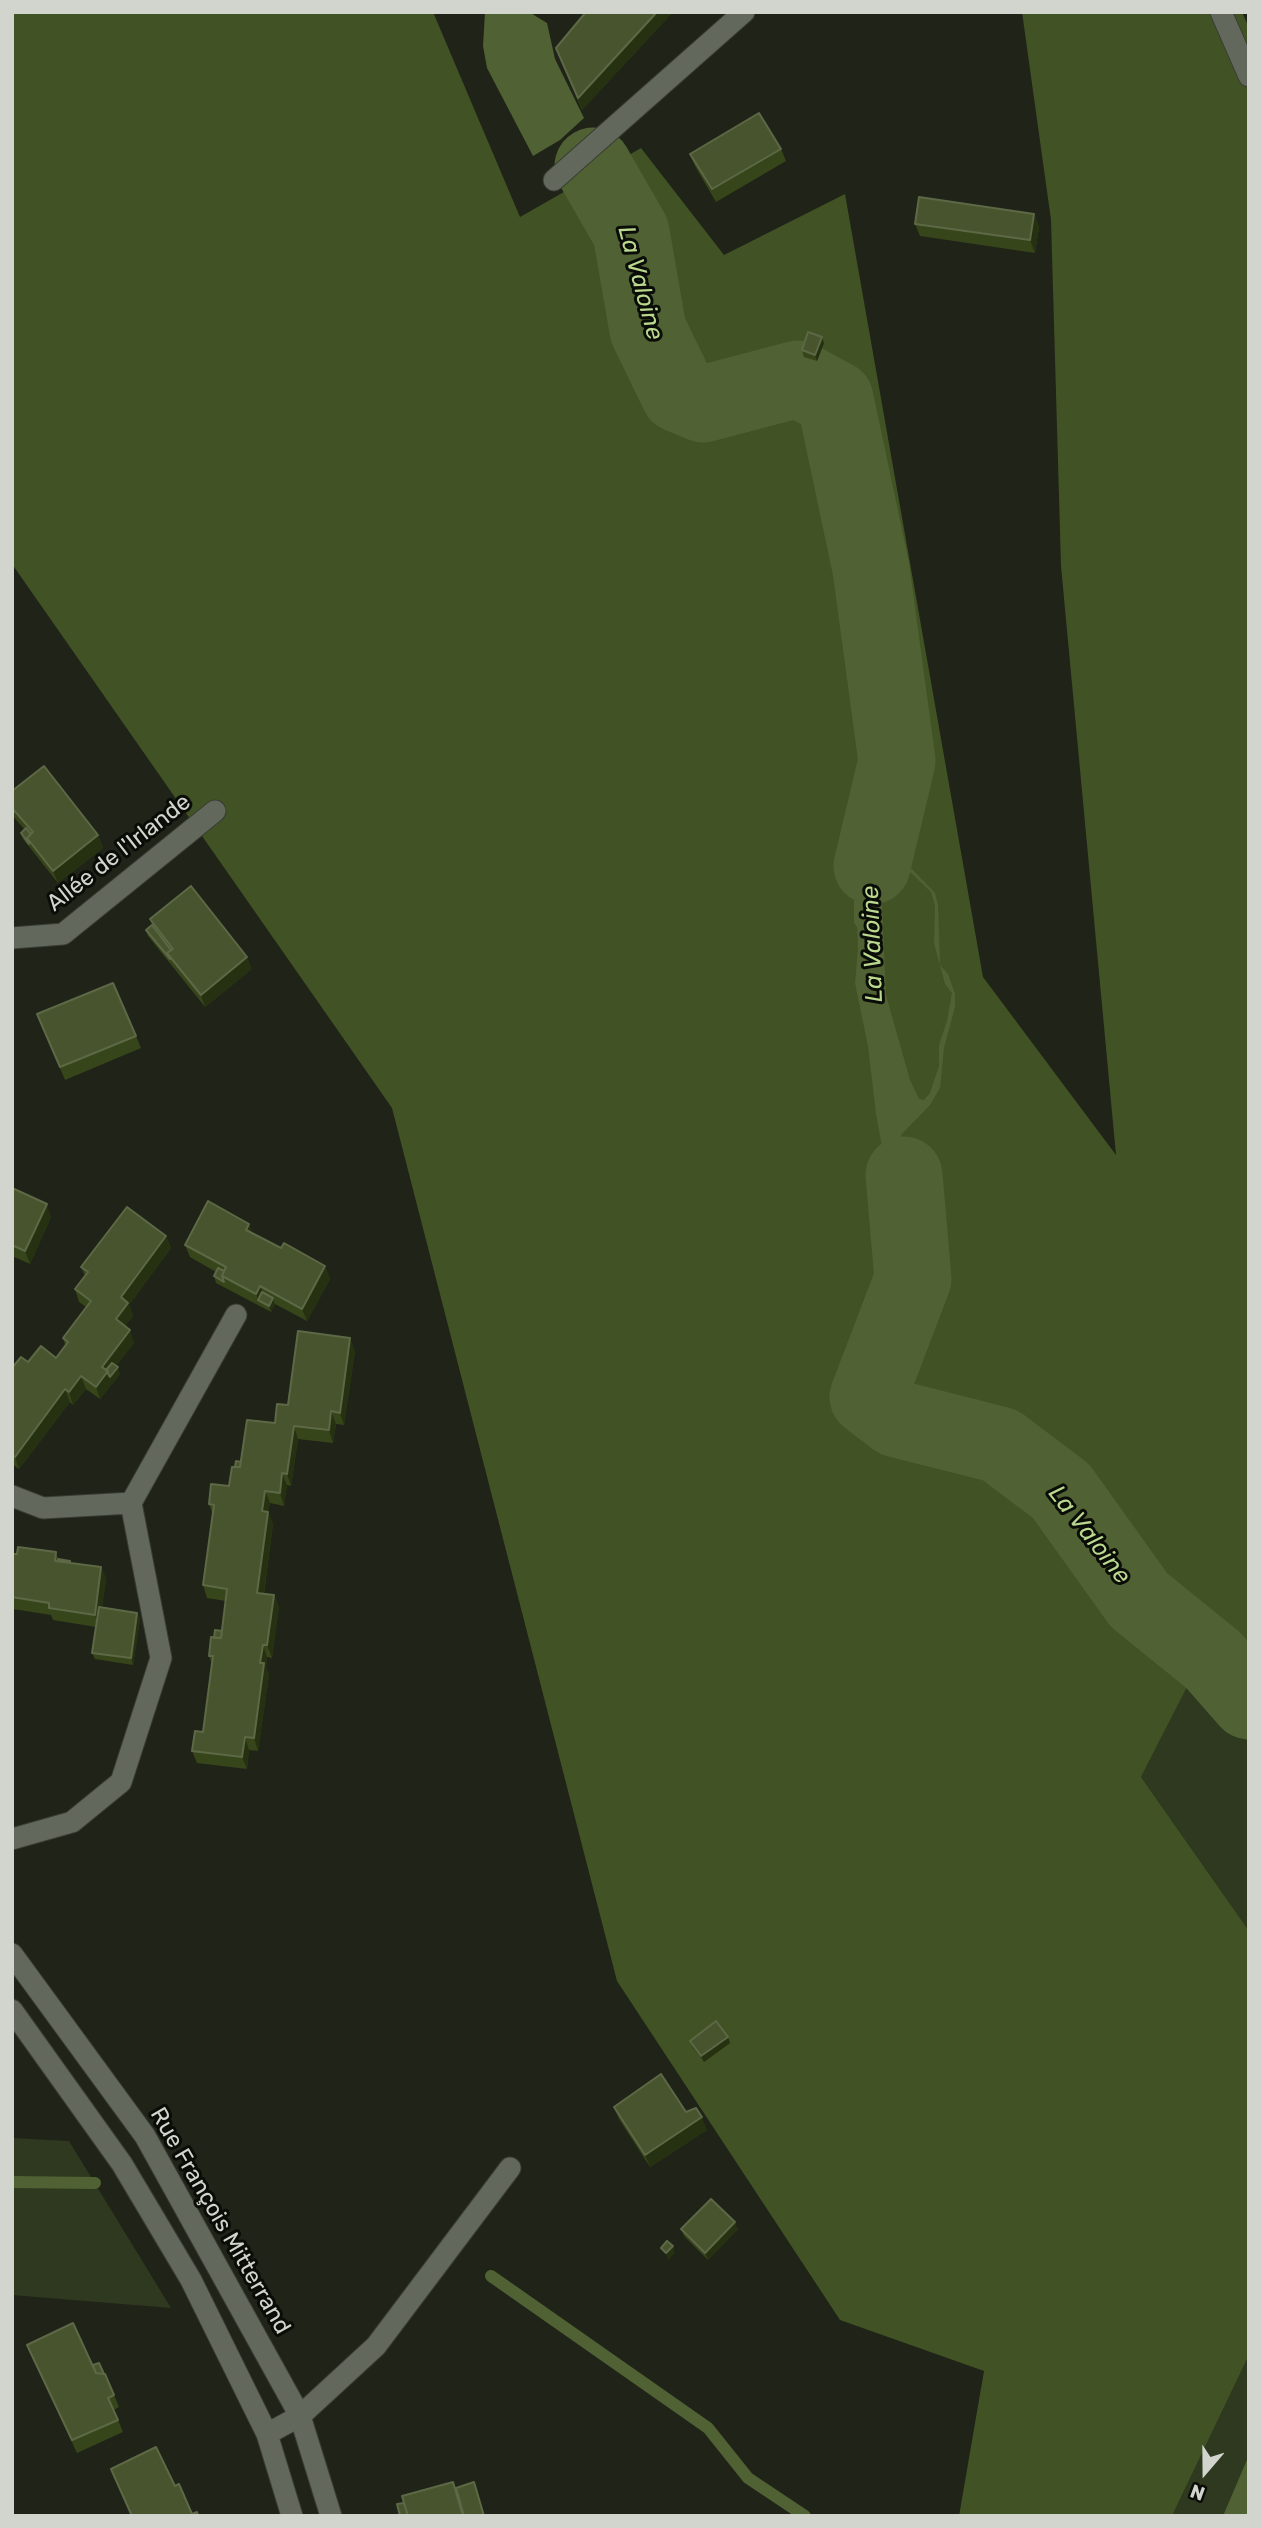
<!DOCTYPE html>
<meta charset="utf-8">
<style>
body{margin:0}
#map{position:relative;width:1261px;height:2528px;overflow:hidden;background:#1f2318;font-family:Rubik,sans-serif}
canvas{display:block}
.frame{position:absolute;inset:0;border:14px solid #d1d5cd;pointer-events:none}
.north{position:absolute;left:1170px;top:2437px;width:70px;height:70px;-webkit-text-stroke:5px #0a0c07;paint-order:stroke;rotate:200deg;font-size:19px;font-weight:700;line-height:28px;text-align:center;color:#d1d5cd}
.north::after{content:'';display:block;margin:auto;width:24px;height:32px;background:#d1d5cd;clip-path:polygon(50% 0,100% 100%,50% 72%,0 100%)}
</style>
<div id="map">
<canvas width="1261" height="2528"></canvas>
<div class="frame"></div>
<div class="north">N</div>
</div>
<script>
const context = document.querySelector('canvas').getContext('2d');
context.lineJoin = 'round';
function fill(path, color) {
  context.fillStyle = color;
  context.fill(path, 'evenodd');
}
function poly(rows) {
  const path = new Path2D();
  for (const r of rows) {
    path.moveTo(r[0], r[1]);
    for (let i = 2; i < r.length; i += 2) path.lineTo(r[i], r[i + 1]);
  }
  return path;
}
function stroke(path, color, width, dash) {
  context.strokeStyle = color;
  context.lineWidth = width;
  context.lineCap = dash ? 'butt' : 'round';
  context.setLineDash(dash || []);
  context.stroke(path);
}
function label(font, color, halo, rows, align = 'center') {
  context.font = font + ' Rubik,sans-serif';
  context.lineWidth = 6;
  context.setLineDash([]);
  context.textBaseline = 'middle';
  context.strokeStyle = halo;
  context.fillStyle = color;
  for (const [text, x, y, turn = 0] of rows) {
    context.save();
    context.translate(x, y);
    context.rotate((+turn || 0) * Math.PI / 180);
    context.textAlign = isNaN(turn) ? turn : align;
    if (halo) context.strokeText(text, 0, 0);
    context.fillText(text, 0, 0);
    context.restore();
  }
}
const green = poly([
 [1212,1637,1249,1672,1249,1931,1141,1777],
 [12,2138,69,2141,171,2308,12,2295],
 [1249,2355,1249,2516,1172,2516]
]);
const forest = poly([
 [12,12,433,12,520,217,641,148,724,255,845,194,983,977,1116,1155,1061,566,1051,220,1022,12,1242,12,1249,28,1249,1672,1212,1638,1141,1777,1249,1931,1249,2355,1172,2516,959,2516,984,2371,840,2320,617,1981,392,1108,12,564]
]);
const water = poly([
 [485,12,529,12,547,23,555,59,584,118,560,140,533,156,487,68,483,46],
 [593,166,631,232,648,330,679,394,703,404,798,379,835,399,848,483,871,569,874,649,875,718,897,761,917,782,924,800,910,846,911,868,935,893,938,905,940,965,948,974,955,994,955,1007,944,1048,940,1088,930,1105,901,1135,913,1224,913,1279,888,1338,872,1384,897,1419,924,1427,969,1433,1000,1445,1061,1491,1139,1600,1213,1660,1249,1701,1249,1710,1132,1606,1113,1581,1098,1555,1069,1522,1045,1488,1019,1475,1000,1461,989,1449,973,1439,944,1442,905,1437,894,1433,878,1416,868,1397,861,1363,865,1323,880,1289,900,1230,901,1218,888,1179,876,1114,868,1046,855,983,858,949,857,927,854,923,854,884,872,785,876,750,863,717,860,610,839,476,839,457,826,406,808,396,698,417,680,410,664,394,636,332,626,253,617,227,583,171],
 [914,793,917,796,916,805,904,824,900,847,909,871,931,892,935,906,934,943,945,984,952,993,947,1021,939,1045,939,1066,930,1093,924,1100,919,1099,910,1080,886,995,881,885,895,829,906,801],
 [1249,2455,1249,2516,1223,2516]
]);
const stream = poly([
 [12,2182,95,2183],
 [491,2276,708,2428,748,2478,805,2516]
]);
const river = poly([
 [593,166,631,232,648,330,679,394,703,404,798,379,835,399,871,569,897,761,872,866],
 [904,1175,913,1279,868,1397,897,1419,1000,1445,1061,1491,1139,1600,1213,1660,1249,1701]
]);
const street = poly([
 [1221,12,1249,76],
 [554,180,744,12],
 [12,938,63,934,215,811],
 [12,1496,43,1508,131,1503],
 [12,1839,72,1822,121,1782,161,1658,131,1503,236,1315],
 [12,1954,145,2136,300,2416,331,2516],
 [12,2010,122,2164,191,2280,267,2434,292,2516],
 [267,2434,300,2416,376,2346,510,2168]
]);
const wall = poly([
 [586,12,673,12,582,110,556,48],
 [781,149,786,161,716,202,695,166,690,154],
 [1034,214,1039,227,1035,253,920,236,915,224],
 [824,343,817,361,804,357,802,350],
 [12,791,98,835,103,848,58,883,23,839,21,833,25,830,12,815],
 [150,919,252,969,205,1007,148,936,146,930,152,925],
 [37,1014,136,1036,141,1048,65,1080],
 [12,1188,51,1217,30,1264,12,1256],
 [252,1233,281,1248,325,1266,330,1279,307,1321,275,1304,271,1312,216,1283,214,1276,216,1272,190,1257,185,1245],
 [166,1236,171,1248,129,1305,133,1316,125,1326,134,1343,116,1366,120,1374,100,1399,86,1389,73,1405,70,1402,19,1469,12,1464,12,1368,28,1362,56,1358,65,1345,63,1338,86,1307,79,1302,75,1289,85,1276,81,1267],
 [355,1351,344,1425,336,1424,333,1443,298,1439,291,1486,287,1485,284,1506,270,1503,268,1512,273,1524,264,1594,274,1595,279,1607,272,1658,267,1657,266,1667,269,1675,258,1751,249,1750,247,1769,197,1763,192,1751,203,1732,212,1665,209,1656,214,1638,222,1631,226,1601,207,1598,203,1585,213,1515,209,1504,229,1486,235,1467,241,1462,275,1423,288,1405],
 [56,1552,58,1559,71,1563,101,1567,106,1579,102,1607,137,1613,140,1619,133,1665,95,1659,92,1653,96,1627,53,1620,51,1615,13,1609,12,1618,12,1554],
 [728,2037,730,2043,704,2062,692,2047,690,2041],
 [614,2107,686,2112,707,2130,650,2167,619,2119],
 [681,2229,738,2229,708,2260,684,2236],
 [27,2345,93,2365,114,2395,119,2407,114,2410,123,2432,77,2453,32,2357],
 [111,2469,175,2486,192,2514,198,2516,131,2516]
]);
const shadedWall = poly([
 [657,12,673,12,582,110,578,98],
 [1034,214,1039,227,1035,253,1030,240],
 [822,337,824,343,817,361,815,355],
 [98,835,103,848,58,883,53,871],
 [247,957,252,969,205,1007,201,995],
 [47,1204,51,1217,30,1264,25,1251],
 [249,1224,254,1236,246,1230],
 [166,1236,171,1248,129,1305,133,1316,121,1332,116,1319,121,1297],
 [325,1266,330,1279,307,1321,302,1309],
 [260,1286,265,1298,258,1300,256,1294],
 [273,1298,275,1305,271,1312,269,1306],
 [130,1330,134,1343,109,1376,118,1367,120,1374,100,1399,96,1387,102,1367],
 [350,1338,355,1351,344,1425,340,1413],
 [81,1376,86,1389,73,1405,69,1392],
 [65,1389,70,1402,19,1469,15,1457],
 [331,1411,336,1424,333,1443,329,1430],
 [294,1426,298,1439,291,1486,287,1474],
 [282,1473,287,1485,284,1506,280,1493],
 [265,1491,270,1503,268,1512,273,1524,262,1606,257,1593,262,1511],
 [101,1567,106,1579,99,1627,95,1615],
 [274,1595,279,1607,272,1658,267,1645],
 [137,1613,140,1619,133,1665,131,1658],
 [263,1645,267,1657,266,1667,269,1675,258,1751,254,1738,260,1663],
 [245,1737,249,1750,247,1769,242,1757],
 [728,2037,730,2043,704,2062,701,2056],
 [702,2117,707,2130,650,2167,645,2155],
 [735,2222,738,2229,708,2260,705,2253],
 [673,2246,675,2253,668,2260,666,2253]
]);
const building = poly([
 [586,12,657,12,578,98,556,48,586,12],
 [759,113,781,149,712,189,690,154,759,113],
 [919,197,1034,214,1030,240,915,224,919,197],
 [808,332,822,337,815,355,802,350,808,332],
 [44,766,98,835,53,871,27,838,33,832,12,808,12,791,44,766],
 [26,828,31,834,27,838,29,844,21,833,26,828],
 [191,886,247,957,201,995,167,953,173,949,150,919,191,886],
 [152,925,171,950,167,953,170,959,146,930,152,925],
 [113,983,136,1036,60,1067,37,1014,113,983],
 [12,1188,47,1204,25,1251,12,1245,12,1188],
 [208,1201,249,1224,246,1230,281,1248,284,1243,325,1266,302,1309,260,1286,256,1294,222,1276,226,1267,185,1245,208,1201],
 [127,1207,166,1236,121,1297,128,1303,116,1319,130,1330,102,1367,108,1371,96,1387,81,1376,69,1392,65,1389,15,1457,12,1455,12,1368,21,1357,28,1362,41,1346,56,1358,68,1342,63,1338,91,1301,75,1289,88,1272,81,1267,127,1207],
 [218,1268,224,1271,222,1276,224,1282,214,1276,218,1268],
 [262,1292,273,1298,269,1306,258,1300,262,1292],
 [298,1331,350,1338,340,1413,331,1411,329,1430,294,1426,287,1474,282,1473,280,1493,265,1491,262,1511,268,1512,257,1593,274,1595,267,1645,263,1645,260,1663,264,1663,254,1738,245,1737,242,1757,192,1751,195,1731,203,1732,213,1656,209,1656,211,1637,221,1638,227,1589,203,1585,214,1505,209,1504,211,1484,229,1486,232,1467,240,1467,247,1420,275,1423,277,1404,288,1405,298,1331],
 [112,1363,118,1367,110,1377,106,1370,112,1363],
 [236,1461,241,1462,240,1467,235,1467,236,1461],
 [18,1547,56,1552,55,1561,101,1567,95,1615,49,1608,49,1603,12,1597,12,1554,17,1554,18,1547],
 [58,1559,70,1561,70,1563,58,1561,58,1559],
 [99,1607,137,1613,131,1658,92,1653,99,1607],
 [215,1630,222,1631,221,1638,214,1638,215,1630],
 [716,2021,728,2037,701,2056,690,2041,716,2021],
 [661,2074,686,2112,696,2108,702,2117,645,2155,614,2107,661,2074],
 [711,2199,735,2222,705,2253,681,2229,711,2199],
 [667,2241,673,2246,666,2253,661,2248,667,2241],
 [73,2323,96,2373,105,2374,114,2395,108,2398,118,2420,72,2440,27,2345,73,2323],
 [99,2363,104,2374,96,2373,93,2365,99,2363],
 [156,2447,175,2486,179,2484,192,2514,197,2512,198,2516,132,2516,111,2469,156,2447],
 [453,2482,463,2516,408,2516,402,2496,453,2482],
 [474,2482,484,2516,464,2516,456,2488,474,2482],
 [404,2503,408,2516,400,2516,397,2504,404,2503]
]);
const streetNames = [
 ["Allée de l'Irlande",119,853,-38],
 ["Rue François Mitterrand",220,2221,60]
];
const waterNames = [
 ["La Valoine",640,283,75],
 ["La Valoine",873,944,-92],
 ["La Valoine",1089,1535,52]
];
fill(green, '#2f391f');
fill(forest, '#415225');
fill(water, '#506133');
stroke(stream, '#506133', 12);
stroke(river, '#506133', 77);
stroke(street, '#393d34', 23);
stroke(street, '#62685b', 21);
fill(wall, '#37451a');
fill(shadedWall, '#263111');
fill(building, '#47542d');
stroke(building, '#5d6846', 2);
label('23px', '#d1d5cd', '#0a0c07', streetNames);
label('italic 24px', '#bbd88f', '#0a0c07', waterNames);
</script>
